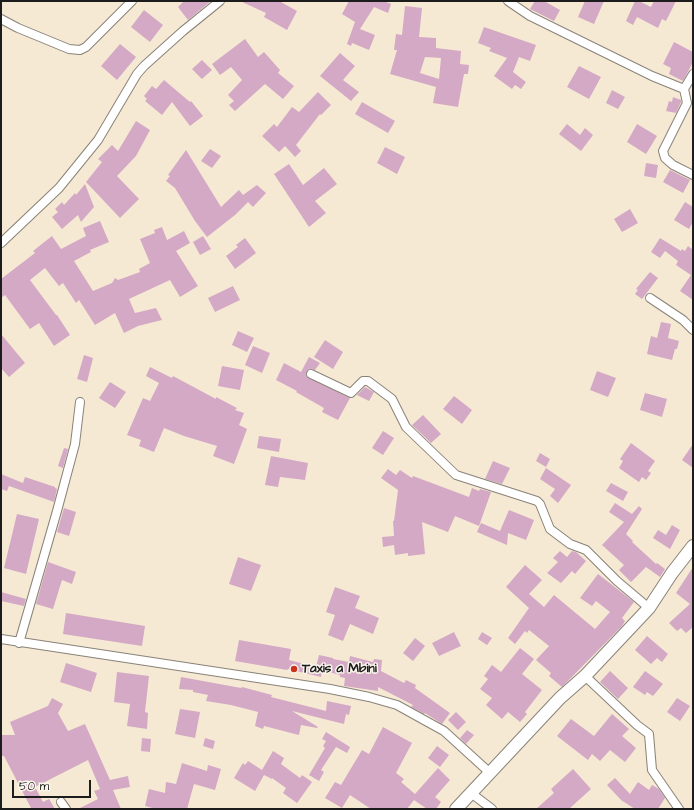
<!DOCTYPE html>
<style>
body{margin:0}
#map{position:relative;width:694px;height:810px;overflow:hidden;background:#f6e9d4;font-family:"Architects Daughter",sans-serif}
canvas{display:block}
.frame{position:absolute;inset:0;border:2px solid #1c1c1c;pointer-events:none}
.scale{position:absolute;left:12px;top:780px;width:79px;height:18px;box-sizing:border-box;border:2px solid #1c1c1c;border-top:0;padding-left:5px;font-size:12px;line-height:14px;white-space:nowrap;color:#1c1c1c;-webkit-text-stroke:3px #fbf7ec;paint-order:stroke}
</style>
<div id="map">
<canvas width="694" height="810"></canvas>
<div class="frame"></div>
<div class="scale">50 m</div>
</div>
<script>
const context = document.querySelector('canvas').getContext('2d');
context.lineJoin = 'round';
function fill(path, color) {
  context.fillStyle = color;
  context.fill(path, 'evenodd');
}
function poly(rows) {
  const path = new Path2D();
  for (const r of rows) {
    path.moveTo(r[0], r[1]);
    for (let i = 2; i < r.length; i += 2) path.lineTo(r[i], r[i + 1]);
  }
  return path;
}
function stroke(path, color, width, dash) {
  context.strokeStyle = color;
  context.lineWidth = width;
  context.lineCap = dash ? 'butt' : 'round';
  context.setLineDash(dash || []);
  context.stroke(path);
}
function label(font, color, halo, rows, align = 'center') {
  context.font = font + ' "Architects Daughter",sans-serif';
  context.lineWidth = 3;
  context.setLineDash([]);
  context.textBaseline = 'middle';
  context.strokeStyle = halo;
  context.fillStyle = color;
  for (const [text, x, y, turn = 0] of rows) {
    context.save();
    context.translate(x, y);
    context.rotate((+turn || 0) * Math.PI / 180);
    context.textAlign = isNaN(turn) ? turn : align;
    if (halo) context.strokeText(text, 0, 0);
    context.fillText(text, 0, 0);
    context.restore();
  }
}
const building = poly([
 [184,1,211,1,188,20,178,7],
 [240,1,279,1,297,11,287,30,264,17,266,13],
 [349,1,384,1,391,4,388,13,374,7,360,29,375,35,369,50,352,43,351,46,347,44,355,22,342,14],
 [535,1,544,1,560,10,554,21,530,9],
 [585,1,604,1,594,24,578,17],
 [635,1,639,1,651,7,654,1,676,1,666,21,662,19,658,28,637,17,633,25,626,21],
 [405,6,422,8,419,37,436,38,436,48,461,51,460,64,469,65,468,74,464,74,458,107,433,103,436,87,390,74,397,50,394,50,396,34,402,35],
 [425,57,441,58,439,79,420,73],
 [144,10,163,25,150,42,131,27],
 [484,27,536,45,530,61,519,57,513,72,526,82,521,89,515,85,512,89,494,76,507,58,489,51,491,48,478,43],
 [245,39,258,57,264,52,280,70,278,73,294,86,283,99,265,84,235,111,229,105,234,101,228,95,242,80,231,67,220,75,212,64],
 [674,42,693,52,693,62,683,81,669,74,671,68,663,64],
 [120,44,136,57,117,80,101,66],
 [340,53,355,66,343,80,359,92,351,101,320,76],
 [202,60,212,70,202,79,192,69],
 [579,66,601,77,589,99,567,87],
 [164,80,190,102,191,101,203,116,190,126,172,102,162,115,145,101,147,99,144,96,152,86,156,89],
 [612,90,625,97,618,109,606,103],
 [318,92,331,105,321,115,320,114,296,145,301,151,295,157,285,146,279,152,262,136,274,124,277,127,292,107,299,112],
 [673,97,681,100,681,102,676,113,666,111,669,101,672,102],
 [362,102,395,121,388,133,355,114],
 [136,121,150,130,136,156,117,176,139,199,120,218,86,182,102,162,98,159,112,145,118,151],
 [567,124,580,135,585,128,593,135,581,151,559,134],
 [637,124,657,136,646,154,627,142],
 [385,147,405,157,397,174,377,163],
 [210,149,221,156,212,168,201,161],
 [186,150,221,207,239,190,243,195,257,185,266,193,253,207,248,202,235,215,207,237,195,221,175,188,166,181,170,176,168,175],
 [646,163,658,165,656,178,644,176],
 [289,164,303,185,324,168,337,184,315,201,326,213,309,227,274,174],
 [670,170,690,180,683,193,663,182],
 [85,184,94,207,81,222,78,215,62,229,52,217,58,212,55,209,62,202,64,205,75,193,76,195],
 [685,202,693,207,693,222,689,229,674,220],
 [630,209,638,223,622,232,614,219],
 [100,221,109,242,90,250,91,252,74,261,93,291,112,283,115,278,118,280,140,272,139,269,150,263,140,239,155,233,154,230,162,227,167,240,184,231,190,243,176,251,198,286,180,297,170,280,129,299,135,313,156,308,162,320,138,326,124,333,115,313,95,325,79,300,76,303,63,283,59,286,45,268,30,280,56,315,57,315,70,335,54,346,39,323,30,329,5,295,1,298,1,279,35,253,33,251,52,236,61,249,86,236,83,228],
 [203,236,211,249,200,255,193,242],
 [245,238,256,253,235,269,226,256,238,247,236,245],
 [660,238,681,251,682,249,685,251,688,246,693,250,693,300,680,291,691,275,676,265,678,261,665,251,660,258,651,252],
 [650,272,658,278,642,299,635,294,638,290,636,289],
 [233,286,240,300,215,312,208,298],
 [661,322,671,324,668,338,679,341,677,349,675,349,672,360,647,354,651,336,657,338],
 [238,331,254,338,247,352,232,345],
 [1,334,25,363,9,377,1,368],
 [325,340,343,352,333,369,314,357],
 [253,346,270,353,262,373,245,365],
 [84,355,93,358,87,382,77,379],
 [309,357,320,363,315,370,311,369,308,370,306,374,307,377,350,398,338,420,322,412,324,408,296,392,297,391,276,380,284,363,301,372],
 [222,366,244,370,240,390,218,386],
 [150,367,172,378,173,376,216,399,216,397,237,408,235,410,244,413,239,425,247,429,234,464,213,456,217,446,184,436,164,428,154,452,139,446,141,440,127,435,143,398,150,401,159,383,146,376],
 [597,371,616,378,608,397,590,390],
 [110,382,126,392,115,408,99,398],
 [365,387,374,392,369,401,357,395],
 [645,393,667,399,662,417,640,410],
 [454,396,472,410,462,424,443,409],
 [423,415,441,434,431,443,412,425],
 [383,431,394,438,383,455,372,448],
 [259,436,281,439,279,452,257,448],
 [631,443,655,461,648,471,651,473,646,480,642,477,639,482,619,468,623,461,620,459],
 [693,444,693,468,682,460],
 [64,448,68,449,63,468,58,466],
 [540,453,550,459,546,467,536,461],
 [271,456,308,463,305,480,280,477,278,487,265,485],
 [493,461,510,468,502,484,485,479],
 [546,468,571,485,558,503,550,496,555,489,540,479],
 [388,469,396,475,400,470,412,478,413,476,469,497,472,488,479,491,480,489,491,492,479,526,455,516,448,532,422,522,425,554,408,556,408,553,395,555,394,545,383,547,382,537,394,536,393,521,394,521,398,490,381,478],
 [1,474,23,483,25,477,55,487,55,488,57,489,54,502,9,486,7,491,1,489],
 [611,483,628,492,623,501,606,491],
 [615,503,632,514,639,506,642,509,626,534,633,541,632,542,656,564,657,563,665,569,660,577,646,567,631,582,619,570,624,565,602,545,624,522,609,512],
 [64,508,76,512,69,536,57,532],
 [509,510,534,520,526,540,508,533,507,545,477,532,481,523,500,531],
 [17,514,39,519,26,574,4,568],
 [672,525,680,530,670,549,653,538,658,530,666,535],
 [560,551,567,557,572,551,576,552,586,561,575,574,572,571,561,583,547,573,558,562,553,558],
 [238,557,261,565,251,591,229,584],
 [48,562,76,572,72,584,62,580,53,609,36,604],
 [525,565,542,580,529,594,544,607,554,595,595,629,610,612,596,601,592,606,580,598,598,574,634,602,622,618,625,621,622,626,562,687,549,676,551,673,536,660,549,646,529,630,527,633,525,631,515,644,508,638,529,608,506,587],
 [693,567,693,627,686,633,681,628,677,631,669,623,690,604,676,593],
 [335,587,360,596,355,608,379,618,373,634,350,624,343,641,328,635,335,615,326,612],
 [1,592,26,599,24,606,1,601],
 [66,613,145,626,142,646,63,634],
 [454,632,461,646,439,656,432,643],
 [482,632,492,638,487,645,478,639],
 [647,636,668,654,662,662,657,658,651,664,635,650],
 [415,638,425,646,413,661,403,653],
 [239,640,291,649,289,660,316,667,319,655,333,658,333,659,349,662,350,656,373,662,374,659,382,660,381,671,404,683,406,680,416,685,415,688,450,713,442,724,425,713,424,714,411,707,413,705,378,687,378,691,344,686,345,678,340,677,340,675,322,670,321,677,288,669,287,670,235,661],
 [520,648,534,659,522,674,542,690,525,712,527,714,520,722,508,712,502,719,486,705,492,698,480,689,488,679,484,676,492,665,501,672],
 [66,663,97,673,91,692,60,682],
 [610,671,628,688,618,699,600,682],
 [645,671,663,684,653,696,647,692,645,695,633,687],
 [117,672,149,676,145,712,148,713,147,729,127,726,130,704,114,702],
 [181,677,241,688,242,687,272,695,271,697,326,711,327,701,351,706,349,715,346,714,344,724,292,711,318,727,317,728,301,725,299,735,264,726,263,729,255,726,258,712,231,705,206,701,208,695,193,692,193,690,179,689],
 [52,698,63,704,58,713,68,731,85,724,110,780,128,776,130,787,113,790,121,809,78,809,98,799,94,791,100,789,88,760,35,787,43,802,49,799,55,809,29,809,31,808,4,756,1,756,1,735,15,735,10,722,48,706],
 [677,698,690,706,680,721,667,712],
 [180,709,200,712,195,738,175,734],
 [456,712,466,722,458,730,448,720],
 [612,714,629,729,622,736,636,748,625,762,610,750,600,761,592,754,588,760,557,736,571,719,594,736],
 [383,727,412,743,396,773,404,779,401,782,415,794,438,768,450,780,435,797,441,802,436,809,427,809,414,800,407,809,371,809,350,795,342,808,325,798,335,782,341,785,362,750,369,754],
 [467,730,474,735,466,744,460,738],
 [326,732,350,747,347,753,336,747,321,770,324,772,319,781,309,775,325,748,323,746,326,741,322,739],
 [142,738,151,739,150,752,141,751],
 [205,738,215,741,213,749,203,746],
 [437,746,449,755,440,767,428,758],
 [273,751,284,758,281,764,300,778,302,775,312,782,297,803,283,793,286,788,272,778,272,779,264,775,255,791,234,778,243,763,245,765,248,761,262,770],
 [182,763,207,771,208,765,221,769,215,790,194,784,187,809,156,809,145,806,149,789,165,793,166,782,176,784],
 [573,769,591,789,569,809,536,809,554,793,551,789],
 [615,778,630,794,638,782,649,790,652,785,659,789,665,798,658,809,635,809,621,800,607,785]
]);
const minor = poly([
 [508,1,530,16,652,76,684,89],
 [1,19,18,28,69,49,80,50,86,47,132,1],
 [693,74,684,89,687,103,663,151,665,158,673,165,693,175],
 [1,243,59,188,98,140,137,74,144,66,183,31,220,1],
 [650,298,683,320,693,330],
 [311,374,351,393,363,381,368,381,392,399,406,427,456,475,537,501,540,504,550,529,570,544,586,550,617,581,649,608],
 [1,639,330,689,369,697,397,705,444,731,489,772],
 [19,643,57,511,75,444,80,402],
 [585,676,637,725,649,734,652,770,679,809],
 [471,793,492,809],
 [61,802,66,809]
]);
const secondary = poly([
 [456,809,560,698,585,676,649,608,672,573,693,546]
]);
const markers = [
 [294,669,4,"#c8321e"]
];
const poiNames = [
 ["Taxis a Mbini",302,669]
];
fill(building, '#d3a9c5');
stroke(minor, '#898278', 10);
stroke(secondary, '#898278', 14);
stroke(minor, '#fff', 8);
stroke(secondary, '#fff', 12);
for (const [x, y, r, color] of markers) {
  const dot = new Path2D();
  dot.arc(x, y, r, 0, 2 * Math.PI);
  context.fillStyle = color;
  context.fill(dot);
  stroke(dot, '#fbf7ec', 1.5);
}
label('bold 13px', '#1c1c1c', '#fbf7ec', poiNames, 'left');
</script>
